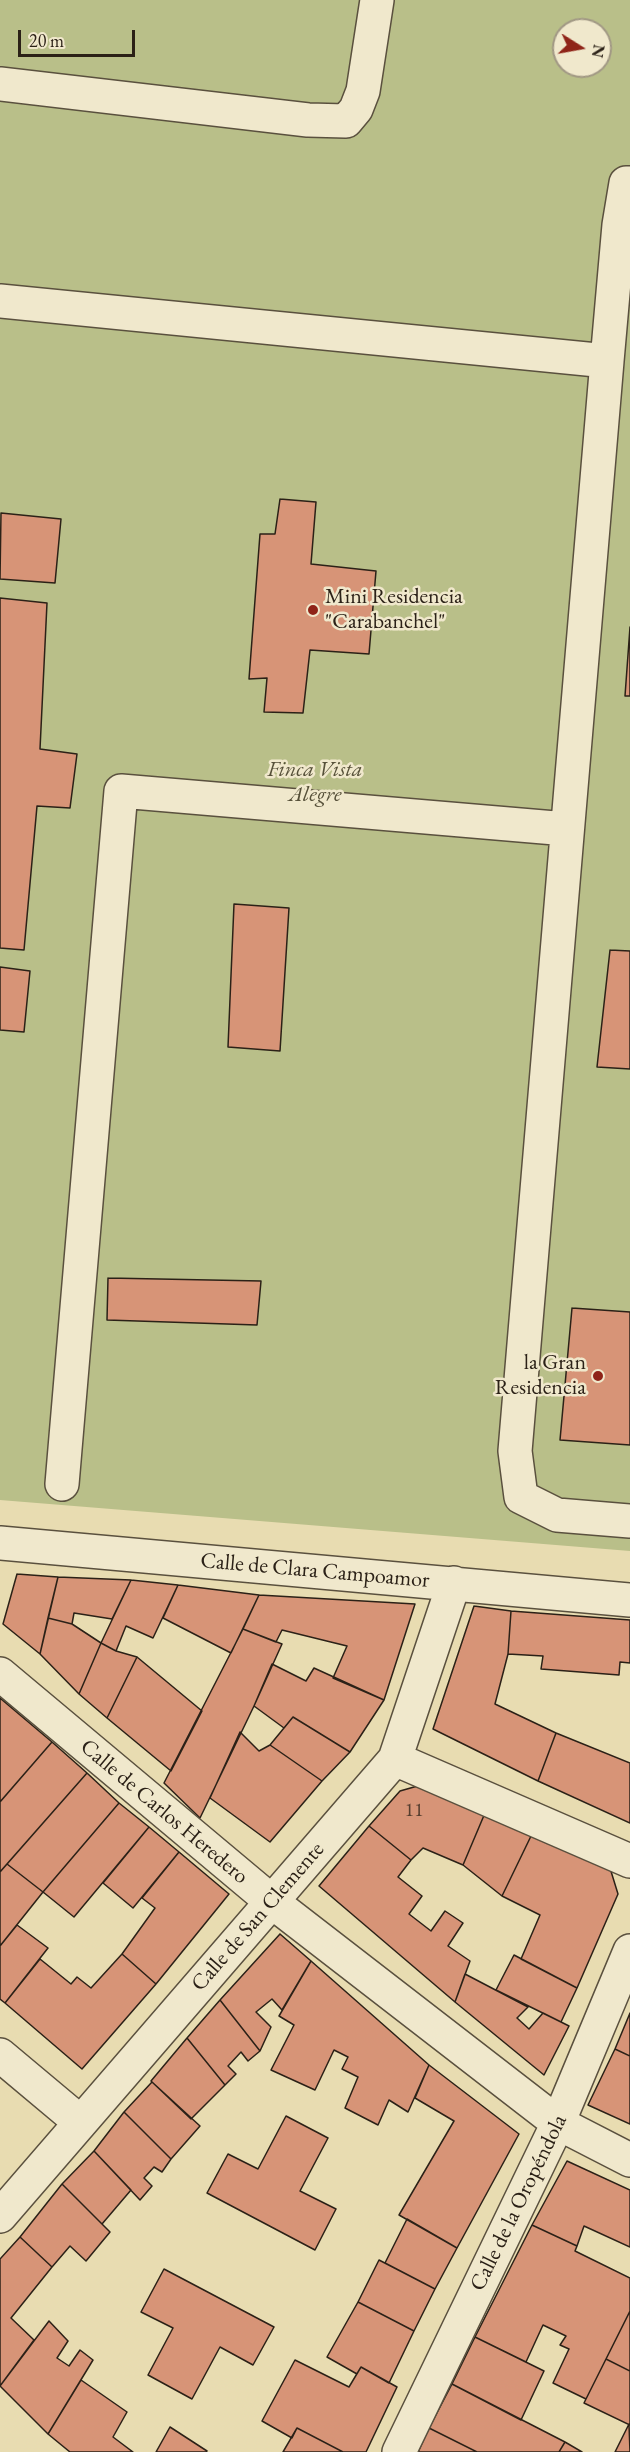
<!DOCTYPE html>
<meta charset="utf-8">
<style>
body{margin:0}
#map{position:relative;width:630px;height:2452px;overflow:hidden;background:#e8dcb1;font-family:"EB Garamond",serif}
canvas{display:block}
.north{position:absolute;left:552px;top:18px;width:60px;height:60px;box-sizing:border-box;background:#f0e8cc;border:2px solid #a19884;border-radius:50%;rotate:101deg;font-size:16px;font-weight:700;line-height:24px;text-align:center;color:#2b2117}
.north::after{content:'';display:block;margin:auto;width:21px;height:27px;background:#8f2418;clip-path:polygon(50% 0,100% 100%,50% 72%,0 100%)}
.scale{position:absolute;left:18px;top:30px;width:117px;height:27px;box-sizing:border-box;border:3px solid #2b2117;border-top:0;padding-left:8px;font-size:18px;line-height:21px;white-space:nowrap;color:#2b2117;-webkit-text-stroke:4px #f0e8cc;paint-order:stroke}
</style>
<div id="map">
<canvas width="630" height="2452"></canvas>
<div class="north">N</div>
<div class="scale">20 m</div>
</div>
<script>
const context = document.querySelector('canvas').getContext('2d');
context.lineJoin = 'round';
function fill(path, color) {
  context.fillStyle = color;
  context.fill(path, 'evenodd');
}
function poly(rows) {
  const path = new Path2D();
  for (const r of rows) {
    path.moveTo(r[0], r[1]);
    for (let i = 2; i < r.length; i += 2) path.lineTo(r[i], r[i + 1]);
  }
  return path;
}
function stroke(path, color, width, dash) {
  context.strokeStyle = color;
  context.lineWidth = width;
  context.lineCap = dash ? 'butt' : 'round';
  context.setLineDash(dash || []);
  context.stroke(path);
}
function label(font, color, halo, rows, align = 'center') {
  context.font = font + ' "EB Garamond",serif';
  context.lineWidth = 5;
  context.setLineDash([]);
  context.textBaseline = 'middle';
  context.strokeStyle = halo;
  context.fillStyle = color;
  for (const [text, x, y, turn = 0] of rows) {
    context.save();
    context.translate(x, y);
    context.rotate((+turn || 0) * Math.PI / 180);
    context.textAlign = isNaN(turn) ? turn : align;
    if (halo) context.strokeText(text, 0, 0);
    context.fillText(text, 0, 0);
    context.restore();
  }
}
const green = poly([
 [0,0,630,0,630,1551,0,1500],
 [564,30,600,30,600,66,564,66]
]);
const building = poly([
 [280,499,316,502,311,564,376,571,369,654,310,650,303,713,264,712,267,678,249,679,260,534,275,534,280,499],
 [1,513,61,519,55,583,0,579,1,513],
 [0,598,47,603,40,749,77,754,70,808,37,806,24,950,0,948,0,598],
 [630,627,630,696,625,696,630,627],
 [234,904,289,908,280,1051,228,1047,234,904],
 [610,950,630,951,630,1069,597,1067,610,950],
 [0,967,30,971,24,1032,0,1030,0,967],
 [108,1278,261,1281,257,1325,107,1320,108,1278],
 [572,1308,630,1312,630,1445,560,1440,572,1308],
 [17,1574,58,1577,40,1654,3,1624,17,1574],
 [58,1577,131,1580,112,1619,74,1613,72,1624,48,1618,58,1577],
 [131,1580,178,1585,153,1638,126,1626,116,1651,101,1643,131,1580],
 [178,1585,259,1595,231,1653,163,1618,178,1585],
 [259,1595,415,1604,384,1700,333,1678,347,1646,282,1630,276,1642,243,1629,259,1595],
 [474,1606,511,1611,508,1654,495,1704,556,1733,538,1781,433,1729,474,1606],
 [511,1611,630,1620,630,1663,620,1662,619,1675,541,1669,543,1656,508,1654,511,1611],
 [48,1618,72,1624,101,1643,79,1694,40,1654,48,1618],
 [243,1629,282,1644,254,1706,200,1818,164,1783,243,1629],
 [101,1643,116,1651,137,1657,107,1718,79,1694,101,1643],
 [137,1657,202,1711,171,1771,107,1718,137,1657],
 [272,1664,306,1681,314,1668,384,1700,350,1752,293,1717,284,1728,254,1706,272,1664],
 [0,1698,52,1742,0,1802,0,1698],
 [293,1717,350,1752,322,1781,270,1745,293,1717],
 [240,1732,259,1751,270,1745,322,1781,270,1842,210,1798,240,1732],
 [556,1733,630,1763,630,1823,538,1781,556,1733],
 [52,1742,87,1773,0,1872,0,1802,52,1742],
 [87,1773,119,1803,43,1892,7,1864,87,1773],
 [421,1785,485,1813,463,1865,423,1848,411,1860,369,1826,400,1791,421,1785],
 [119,1803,149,1827,74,1917,43,1892,119,1803],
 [485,1813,532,1834,502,1896,463,1865,485,1813],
 [369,1826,411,1860,398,1877,422,1896,409,1914,431,1931,445,1911,463,1923,448,1946,470,1961,455,2002,319,1886,369,1826],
 [149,1827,179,1852,133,1908,103,1883,149,1827],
 [532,1834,610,1868,618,1894,577,1988,521,1959,540,1915,502,1896,532,1834],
 [179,1852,229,1894,156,1984,122,1954,155,1908,142,1898,179,1852],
 [7,1864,43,1892,0,1946,0,1872,7,1864],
 [17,1925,48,1948,5,2003,0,1999,0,1946,17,1925],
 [280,1934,311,1961,282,2010,272,1999,256,2012,271,2027,260,2051,220,2000,280,1934],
 [122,1954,156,1984,82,2069,5,2003,40,1959,71,1984,77,1977,91,1988,122,1954],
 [514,1955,577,1988,561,2022,496,1990,514,1955],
 [311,1961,429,2065,408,2112,389,2100,378,2125,345,2108,358,2077,342,2069,348,2057,334,2050,315,2090,271,2070,294,2025,279,2016,311,1961],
 [465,1974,528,2007,517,2018,529,2029,543,2013,569,2026,544,2075,455,2002,465,1974],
 [220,2000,260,2051,248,2061,241,2052,228,2066,236,2074,225,2085,187,2038,220,2000],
 [630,2013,630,2056,615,2049,630,2013],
 [187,2038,225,2085,191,2119,151,2081,187,2038],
 [615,2049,630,2056,630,2124,588,2105,615,2049],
 [429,2065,519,2134,457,2248,399,2215,454,2121,415,2098,429,2065],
 [152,2082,200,2126,171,2159,124,2112,152,2082],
 [124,2112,171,2159,162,2172,154,2167,144,2178,152,2186,140,2200,94,2151,124,2112],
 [286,2116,328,2138,300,2191,336,2209,315,2250,207,2193,228,2154,258,2169,286,2116],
 [94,2151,131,2190,102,2224,62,2184,94,2151],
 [567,2161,630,2190,630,2247,584,2226,577,2246,532,2225,567,2161],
 [62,2184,110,2232,86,2261,70,2246,52,2267,20,2237,62,2184],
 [407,2219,457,2248,435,2289,385,2263,407,2219],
 [532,2225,577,2246,575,2251,630,2278,630,2311,586,2399,553,2383,569,2349,560,2345,566,2336,543,2325,526,2362,475,2337,532,2225],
 [20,2237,52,2267,11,2318,34,2340,0,2386,0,2259,20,2237],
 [379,2260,435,2289,414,2331,358,2302,379,2260],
 [164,2269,274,2327,253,2365,220,2347,192,2399,148,2375,173,2328,141,2312,164,2269],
 [358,2302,414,2331,389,2383,361,2367,357,2374,327,2357,358,2302],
 [630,2311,630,2371,606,2359,630,2311],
 [49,2321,68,2341,57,2358,69,2366,80,2350,93,2360,48,2434,0,2386,49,2321],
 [475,2337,544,2371,521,2420,452,2384,475,2337],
 [606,2359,630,2371,630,2425,584,2403,606,2359],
 [295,2360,349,2387,361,2367,397,2387,366,2452,343,2452,297,2428,292,2438,262,2421,295,2360],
 [81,2380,127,2412,113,2437,133,2452,70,2452,48,2434,81,2380],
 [452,2384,565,2442,559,2452,477,2452,429,2428,452,2384],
 [629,2424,630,2452,615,2452,629,2424],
 [170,2427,207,2451,206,2452,156,2452,170,2427],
 [297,2428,343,2452,283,2452,297,2428],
 [429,2428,477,2452,418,2452,429,2428],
 [565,2442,582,2452,559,2452,565,2442]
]);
const minor = poly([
 [0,84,308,120,346,121,356,109,363,91,377,0],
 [0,301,607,361,619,225,626,183,630,183],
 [607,361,515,1451,521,1497,557,1515,630,1521],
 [62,1484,121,791,567,829],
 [0,1543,630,1600],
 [0,1674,271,1901,558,2123,630,2160],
 [395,1759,630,1861],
 [0,2055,80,2122],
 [0,2216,395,1759,454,1583],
 [399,2452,558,2123,630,1951]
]);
const markers = [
 [313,610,6,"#8f2418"],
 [598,1376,6,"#8f2418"]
];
const numberNames = [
 ["11",414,1811]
];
const poiNames = [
 ["Mini Residencia",325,597],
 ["\"Carabanchel\"",325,622],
 ["la Gran",586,1363,"right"],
 ["Residencia",586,1388,"right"]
];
const parkNames = [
 ["Finca Vista",315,770],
 ["Alegre",315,795]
];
const streetNames = [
 ["Calle de Clara Campoamor",315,1571,5],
 ["Calle de Carlos Heredero",164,1812,40],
 ["Calle de San Clemente",258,1917,-49],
 ["Calle de la Oropéndola",519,2203,-64]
];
fill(green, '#b9bf89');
fill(building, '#d79477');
stroke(building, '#2b2117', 1.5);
stroke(minor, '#5a503e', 36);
stroke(minor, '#f0e8cc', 33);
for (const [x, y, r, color] of markers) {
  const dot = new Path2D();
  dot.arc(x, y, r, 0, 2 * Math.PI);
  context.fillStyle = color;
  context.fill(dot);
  stroke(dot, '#f0e8cc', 2);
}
label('20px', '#563e2f', null, numberNames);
label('22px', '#2b2117', '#f0e8cc', poiNames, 'left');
label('italic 22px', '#565039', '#f0e8cc', parkNames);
label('22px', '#2b2117', '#f0e8cc', streetNames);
</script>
